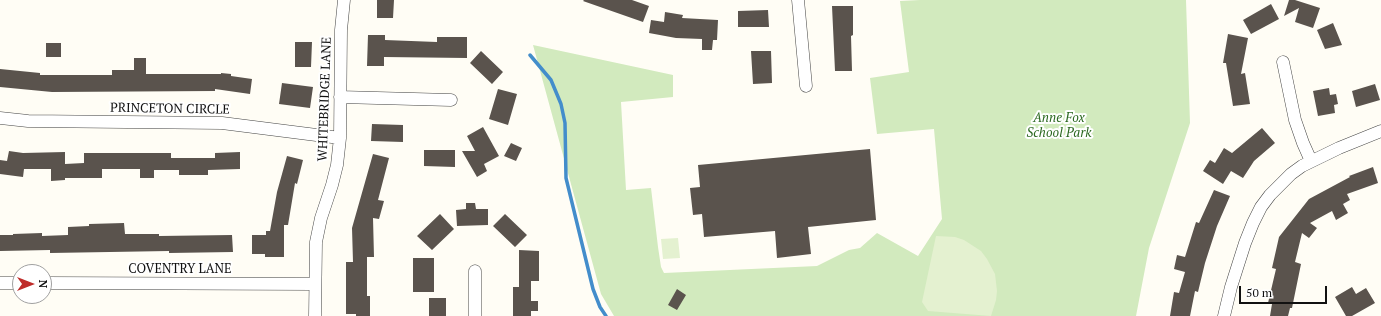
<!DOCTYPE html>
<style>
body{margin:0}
#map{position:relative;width:1381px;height:316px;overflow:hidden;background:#fffdf5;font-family:"PT Serif",serif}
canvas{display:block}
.north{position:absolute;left:12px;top:264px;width:40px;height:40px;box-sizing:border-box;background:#fff;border:1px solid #a0a0a0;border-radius:50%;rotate:90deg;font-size:11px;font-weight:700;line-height:16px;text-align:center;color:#111}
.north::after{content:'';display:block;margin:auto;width:14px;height:18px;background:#bf2c2a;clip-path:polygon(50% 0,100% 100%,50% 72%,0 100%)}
.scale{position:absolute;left:1239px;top:286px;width:88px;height:18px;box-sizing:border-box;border:2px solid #111;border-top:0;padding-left:5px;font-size:12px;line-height:14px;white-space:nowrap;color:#111;-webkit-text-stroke:3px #fff;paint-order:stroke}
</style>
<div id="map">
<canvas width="1381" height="316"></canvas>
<div class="north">N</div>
<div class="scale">50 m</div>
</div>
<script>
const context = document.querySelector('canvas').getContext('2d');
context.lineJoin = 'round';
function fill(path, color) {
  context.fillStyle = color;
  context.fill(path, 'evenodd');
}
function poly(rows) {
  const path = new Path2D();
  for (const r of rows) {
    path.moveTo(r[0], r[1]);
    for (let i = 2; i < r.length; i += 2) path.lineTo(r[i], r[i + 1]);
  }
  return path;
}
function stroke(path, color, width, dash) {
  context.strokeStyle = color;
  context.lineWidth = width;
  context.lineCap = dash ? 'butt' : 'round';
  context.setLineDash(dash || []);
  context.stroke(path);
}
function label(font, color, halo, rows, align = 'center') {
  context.font = font + ' "PT Serif",serif';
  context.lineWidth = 4;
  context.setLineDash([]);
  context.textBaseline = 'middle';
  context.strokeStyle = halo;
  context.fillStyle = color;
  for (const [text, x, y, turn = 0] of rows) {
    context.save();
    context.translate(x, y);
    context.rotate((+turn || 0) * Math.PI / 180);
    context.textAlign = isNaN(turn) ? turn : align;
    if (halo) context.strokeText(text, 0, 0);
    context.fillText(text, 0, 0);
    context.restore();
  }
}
const green = poly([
 [920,0,1186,0,1190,123,1149,248,1136,316,614,316,601,294,533,45,673,75,673,97,621,102,626,190,651,188,658,247,661,267,664,273,817,266,849,250,860,248,877,233,918,256,942,219,934,129,877,134,870,78,909,72,900,1]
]);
const pitch = poly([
 [936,236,955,237,964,240,981,251,987,259,995,274,997,291,996,300,991,316,928,311,922,302],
 [678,238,680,258,663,259,661,239]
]);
const stream = poly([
 [530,55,551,80,561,104,565,123,566,178,593,289,600,307,606,316]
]);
const building = poly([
 [377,0,394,0,393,18,377,18],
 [584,0,632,0,649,6,643,22,583,1],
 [1289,0,1295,0,1320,8,1313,28,1295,22,1299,8,1284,16],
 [1271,4,1279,19,1251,34,1243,20],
 [832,6,853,6,853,35,851,36,852,71,835,71],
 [768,10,769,27,738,27,738,11],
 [665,12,683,15,682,18,718,20,717,40,713,40,712,50,702,50,702,39,676,38,649,33,651,20,664,22],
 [1333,23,1342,45,1325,49,1317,30],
 [1228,34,1248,38,1241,74,1245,73,1250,104,1233,106,1226,63,1223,63],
 [368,35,385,35,385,40,437,42,437,37,467,37,467,58,384,57,384,66,367,66],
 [295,42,312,42,311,67,295,67],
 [46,43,61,43,61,57,46,57],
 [481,51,503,72,492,84,470,63],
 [751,51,771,51,772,83,753,84],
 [134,58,146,58,146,74,221,74,221,73,231,74,231,76,252,79,250,94,215,89,215,91,52,92,0,87,0,69,40,73,40,75,112,75,112,70,134,70],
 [282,83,313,87,310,108,279,104],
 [1375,84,1380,100,1356,107,1352,91],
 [1329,88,1330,95,1336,94,1338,104,1334,105,1335,113,1318,116,1313,91],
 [498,89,517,94,508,125,489,119],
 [372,124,403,125,403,142,371,141],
 [483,127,499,156,484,164,487,171,477,177,462,151,475,151,467,136],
 [1262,128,1275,143,1254,161,1243,178,1231,171,1223,184,1203,171,1210,160,1215,163,1224,148,1232,153],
 [511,143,522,148,516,161,504,156],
 [870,149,876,220,808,227,811,254,777,258,775,231,704,237,702,214,693,215,690,188,700,187,698,165],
 [424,150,455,150,455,167,424,166],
 [9,151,23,153,65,152,65,164,84,163,84,153,171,153,171,158,215,158,215,153,240,152,240,169,208,170,208,175,179,175,179,170,154,170,154,178,140,178,140,169,102,169,102,178,65,178,65,180,51,181,51,169,24,169,23,177,0,174,0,160,7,161],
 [373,154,389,158,378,200,384,201,379,219,373,218,374,257,367,257,367,296,370,296,370,316,356,316,356,314,346,314,346,262,353,262,352,228],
 [287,156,303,160,297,184,295,183,288,225,284,225,284,257,265,257,265,254,252,254,252,235,266,235,266,231,270,231,277,192],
 [1373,167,1378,183,1347,194,1350,200,1343,204,1348,213,1336,220,1332,211,1310,223,1317,228,1309,238,1302,233,1295,262,1301,264,1292,308,1290,308,1288,316,1270,316,1272,304,1268,303,1276,269,1272,268,1279,237,1309,199,1350,177,1349,176],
 [1214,190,1230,196,1217,226,1205,263,1198,292,1195,291,1190,316,1170,316,1174,292,1179,293,1185,272,1174,269,1177,255,1185,257,1196,222,1199,223],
 [466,203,475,203,476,209,488,209,488,225,457,226,456,210,466,209],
 [440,214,454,229,432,250,417,236],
 [505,214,527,235,515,247,493,226],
 [124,223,125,234,159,234,159,236,232,235,233,252,169,253,169,251,50,253,50,250,0,251,0,235,13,235,13,234,42,233,42,236,68,235,68,227,89,226,89,224],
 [519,250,539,251,539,281,531,281,531,301,538,301,538,311,531,311,531,316,513,316,513,287,519,287],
 [413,258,434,258,434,292,413,292],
 [1352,287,1356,294,1366,288,1375,303,1352,316,1346,316,1335,297],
 [677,289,686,295,677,310,668,305],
 [429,298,446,298,446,316,429,316]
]);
const street = poly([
 [798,0,806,86],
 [1283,62,1295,120,1303,143,1311,161],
 [340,97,451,100],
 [0,118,28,121,222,123,340,138],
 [475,271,475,316],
 [0,283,20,283],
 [44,283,315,284],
 [315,316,316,242,321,218,332,185,337,165,340,138,341,30,344,0],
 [1224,316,1231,287,1245,243,1253,223,1261,207,1270,195,1291,174,1302,166,1339,148,1381,131]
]);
const streetNames = [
 ["WHITEBRIDGE LANE",325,99,-88],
 ["PRINCETON CIRCLE",170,109,1],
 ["COVENTRY LANE",180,269]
];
const parkNames = [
 ["Anne Fox",1059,118],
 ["School Park",1059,133]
];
fill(green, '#d2eabe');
fill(pitch, '#e4f1d0');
stroke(stream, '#438dcb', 3.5);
fill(building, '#5a534d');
stroke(street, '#444', 13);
stroke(street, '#fff', 12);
label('13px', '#111', '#fff', streetNames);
label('italic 13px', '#2c6921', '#fff', parkNames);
</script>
